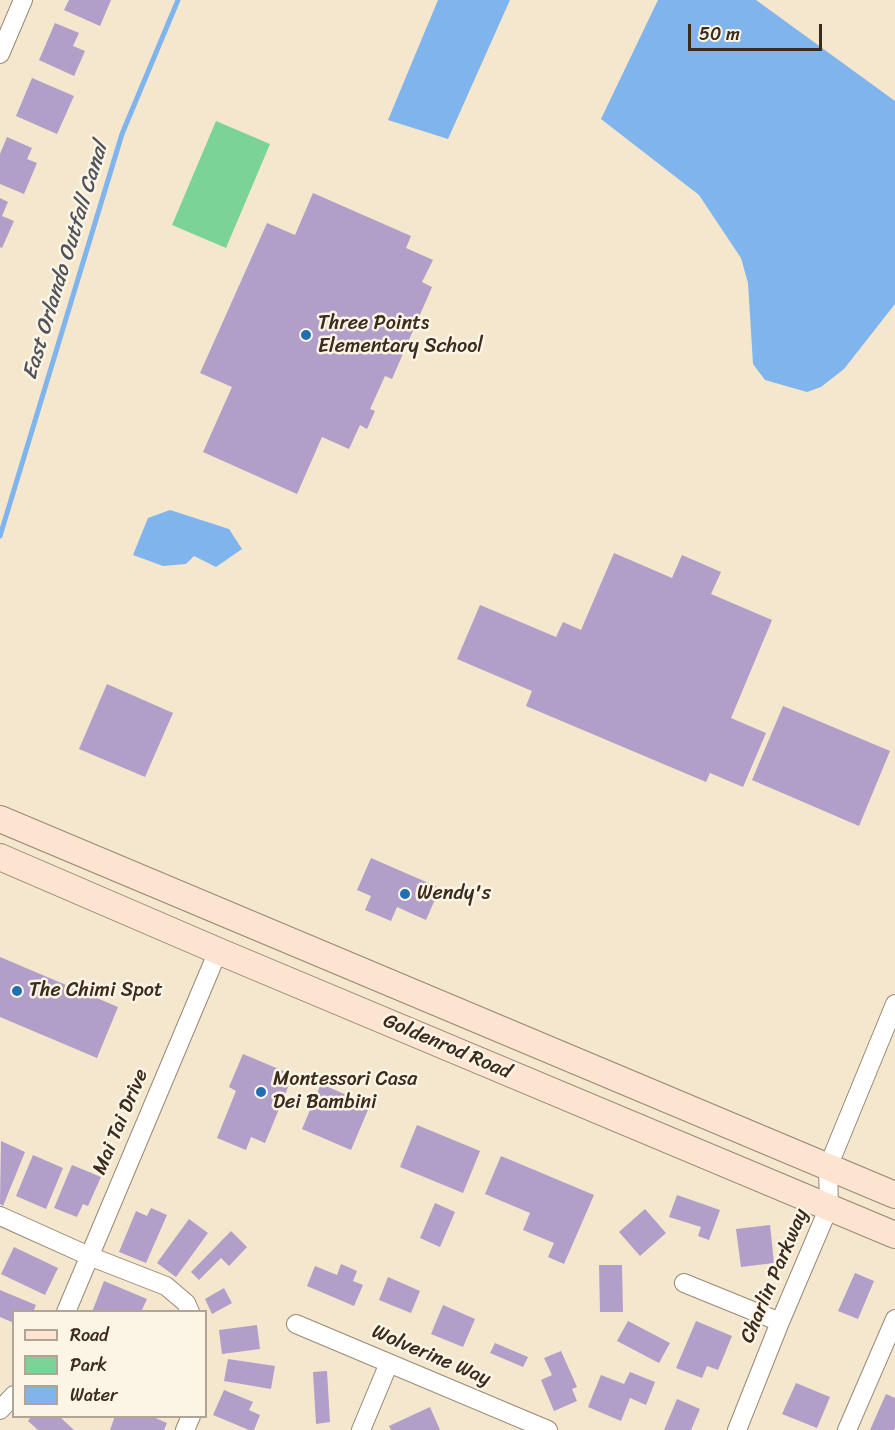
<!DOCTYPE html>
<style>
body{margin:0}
#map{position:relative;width:895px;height:1430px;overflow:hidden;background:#f4e7cd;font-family:Sriracha,sans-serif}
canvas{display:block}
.legend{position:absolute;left:12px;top:1310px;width:195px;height:108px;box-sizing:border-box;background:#fcf5e5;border:2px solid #afa495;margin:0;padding:8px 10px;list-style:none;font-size:18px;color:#3b2a1e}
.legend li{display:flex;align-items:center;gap:12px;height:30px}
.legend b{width:30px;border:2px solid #afa495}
.scale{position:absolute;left:688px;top:24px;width:134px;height:27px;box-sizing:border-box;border:3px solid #3b2a1e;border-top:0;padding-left:8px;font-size:18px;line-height:21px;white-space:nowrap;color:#3b2a1e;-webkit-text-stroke:4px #fcf5e5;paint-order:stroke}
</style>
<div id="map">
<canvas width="895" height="1430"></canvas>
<ul class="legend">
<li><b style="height:8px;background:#fde4d1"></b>Road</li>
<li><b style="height:16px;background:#7bd398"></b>Park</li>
<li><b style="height:16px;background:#80b4ed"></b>Water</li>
</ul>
<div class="scale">50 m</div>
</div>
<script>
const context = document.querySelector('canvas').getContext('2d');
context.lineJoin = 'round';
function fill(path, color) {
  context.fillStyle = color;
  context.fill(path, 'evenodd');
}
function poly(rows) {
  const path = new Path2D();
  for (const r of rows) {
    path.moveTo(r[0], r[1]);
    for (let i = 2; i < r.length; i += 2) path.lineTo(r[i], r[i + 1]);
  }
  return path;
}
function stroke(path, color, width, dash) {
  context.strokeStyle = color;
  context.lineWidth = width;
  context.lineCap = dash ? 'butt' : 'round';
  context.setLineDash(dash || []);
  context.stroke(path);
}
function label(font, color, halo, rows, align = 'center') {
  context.font = font + ' Sriracha,sans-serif';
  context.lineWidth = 5;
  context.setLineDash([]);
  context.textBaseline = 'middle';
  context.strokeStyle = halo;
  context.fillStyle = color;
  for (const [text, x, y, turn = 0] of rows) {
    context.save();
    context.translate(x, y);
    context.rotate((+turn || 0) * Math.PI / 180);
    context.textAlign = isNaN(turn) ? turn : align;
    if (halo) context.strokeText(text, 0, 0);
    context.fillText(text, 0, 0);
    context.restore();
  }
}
const green = poly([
 [216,121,270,144,226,248,172,225]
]);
const water = poly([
 [438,0,510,0,448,139,388,120],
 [658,0,756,0,895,101,895,304,844,369,821,387,807,392,765,380,753,364,748,283,741,258,699,195,601,119],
 [170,510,229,529,242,549,216,567,194,556,186,564,163,566,133,555,148,518]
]);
const stream = poly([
 [0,536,122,134,178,0]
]);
const building = poly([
 [69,0,111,0,100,26,64,10],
 [55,23,79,33,73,46,85,51,74,76,39,60],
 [32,78,74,96,57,134,16,116],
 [7,137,32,148,27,159,37,163,24,194,0,184,0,154],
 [313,193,411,236,406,248,433,260,422,282,432,287,392,379,385,376,370,409,375,411,367,429,360,425,349,449,322,437,297,494,203,452,232,387,200,373,267,223,295,235],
 [0,198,8,202,2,216,14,221,2,248,0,247],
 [614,553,672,578,682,555,721,572,711,594,772,620,731,718,766,733,743,787,710,773,706,782,526,706,532,691,457,659,480,605,556,637,563,622,581,630],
 [107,684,173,713,145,777,79,749],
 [783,706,890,751,859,826,752,780],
 [371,858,440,888,426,920,397,907,391,921,365,910,371,896,357,890],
 [0,957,118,1007,97,1058,0,1017],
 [243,1054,293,1075,265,1143,251,1137,246,1150,217,1138,236,1091,229,1087],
 [321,1084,370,1105,351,1150,302,1129],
 [417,1125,480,1151,463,1193,400,1167],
 [1,1141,25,1152,3,1206,0,1204],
 [33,1155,63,1168,46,1209,16,1196],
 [501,1156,594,1195,564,1264,548,1257,554,1243,523,1230,530,1213,485,1194],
 [72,1165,101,1177,88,1206,83,1204,77,1217,54,1208],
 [677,1195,720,1210,709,1240,698,1236,701,1227,669,1217],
 [435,1203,455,1212,440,1247,420,1238],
 [151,1208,167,1215,146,1263,119,1252,136,1211,147,1216],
 [645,1209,666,1233,640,1256,619,1232],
 [189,1219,208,1233,176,1277,157,1263],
 [770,1225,774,1263,741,1267,736,1229],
 [231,1231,247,1247,229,1266,221,1258,199,1280,191,1272],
 [14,1247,58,1268,45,1295,1,1274],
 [341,1264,357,1271,353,1281,363,1285,354,1306,307,1286,315,1266,337,1275],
 [599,1265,622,1265,623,1312,600,1312],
 [855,1273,874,1281,858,1319,838,1311],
 [388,1277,420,1291,411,1313,379,1300],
 [104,1281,147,1299,141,1312,92,1312],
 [224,1288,232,1303,212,1314,205,1299],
 [0,1290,36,1305,33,1312,14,1312,14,1323,0,1317],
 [443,1305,475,1319,463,1347,431,1334],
 [628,1321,670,1343,659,1363,617,1341],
 [696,1321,732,1336,718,1370,707,1366,702,1378,676,1368],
 [257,1325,260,1349,222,1354,219,1330],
 [495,1343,528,1357,523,1367,490,1353],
 [561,1351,577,1387,572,1389,577,1401,554,1411,541,1380,552,1375,544,1358],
 [228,1359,275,1366,271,1389,224,1381],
 [327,1371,330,1422,316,1424,313,1372],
 [630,1372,655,1382,646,1405,630,1398,621,1421,588,1407,601,1375,624,1384],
 [796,1383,830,1397,817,1428,782,1414],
 [224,1390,253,1402,249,1410,260,1415,254,1430,249,1430,213,1415],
 [886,1394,895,1398,895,1428,894,1430,870,1430],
 [677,1399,700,1409,691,1430,664,1430],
 [430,1407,440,1430,391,1430,389,1426],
 [31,1416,59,1416,74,1430,38,1430,28,1421],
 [115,1416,151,1416,167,1423,164,1430,110,1430]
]);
const minor = poly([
 [0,54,23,0],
 [0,1216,89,1256,166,1286,186,1303,190,1312],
 [684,1283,780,1322],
 [66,1312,218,951],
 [296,1324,548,1430],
 [0,1410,14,1395],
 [185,1430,191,1416],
 [361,1430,389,1363],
 [737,1430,780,1322,829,1207,828,1167,895,1004],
 [847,1430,895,1319]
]);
const secondary = poly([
 [0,819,895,1195],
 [0,857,218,951,895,1235]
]);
const markers = [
 [306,335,6,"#1f6fb2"],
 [405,894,6,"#1f6fb2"],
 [17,991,6,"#1f6fb2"],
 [261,1092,6,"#1f6fb2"]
];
const poiNames = [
 ["Three Points",318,324],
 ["Elementary School",318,347],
 ["Wendy's",417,894],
 ["The Chimi Spot",29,991],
 ["Montessori Casa",273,1080],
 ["Dei Bambini",273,1103]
];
const streetNames = [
 ["Goldenrod Road",447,1047,23],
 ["Mai Tai Drive",121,1122,-67],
 ["Charlin Parkway",775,1276,-67],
 ["Wolverine Way",431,1356,23]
];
const waterNames = [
 ["East Orlando Outfall Canal",66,261,-73]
];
fill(green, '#7bd398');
fill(water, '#80b4ed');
stroke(stream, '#80b4ed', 5);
fill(building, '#b19ec9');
stroke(minor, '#988876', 20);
stroke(secondary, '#988876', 28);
stroke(minor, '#fff', 18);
stroke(secondary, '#fde4d1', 26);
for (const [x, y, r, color] of markers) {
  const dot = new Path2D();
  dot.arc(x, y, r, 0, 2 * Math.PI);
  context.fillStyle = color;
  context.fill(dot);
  stroke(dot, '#fcf5e5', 2);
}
label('20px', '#3b2a1e', '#fcf5e5', poiNames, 'left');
label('20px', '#3b2a1e', '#fcf5e5', streetNames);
label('italic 21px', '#50535c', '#fcf5e5', waterNames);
</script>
